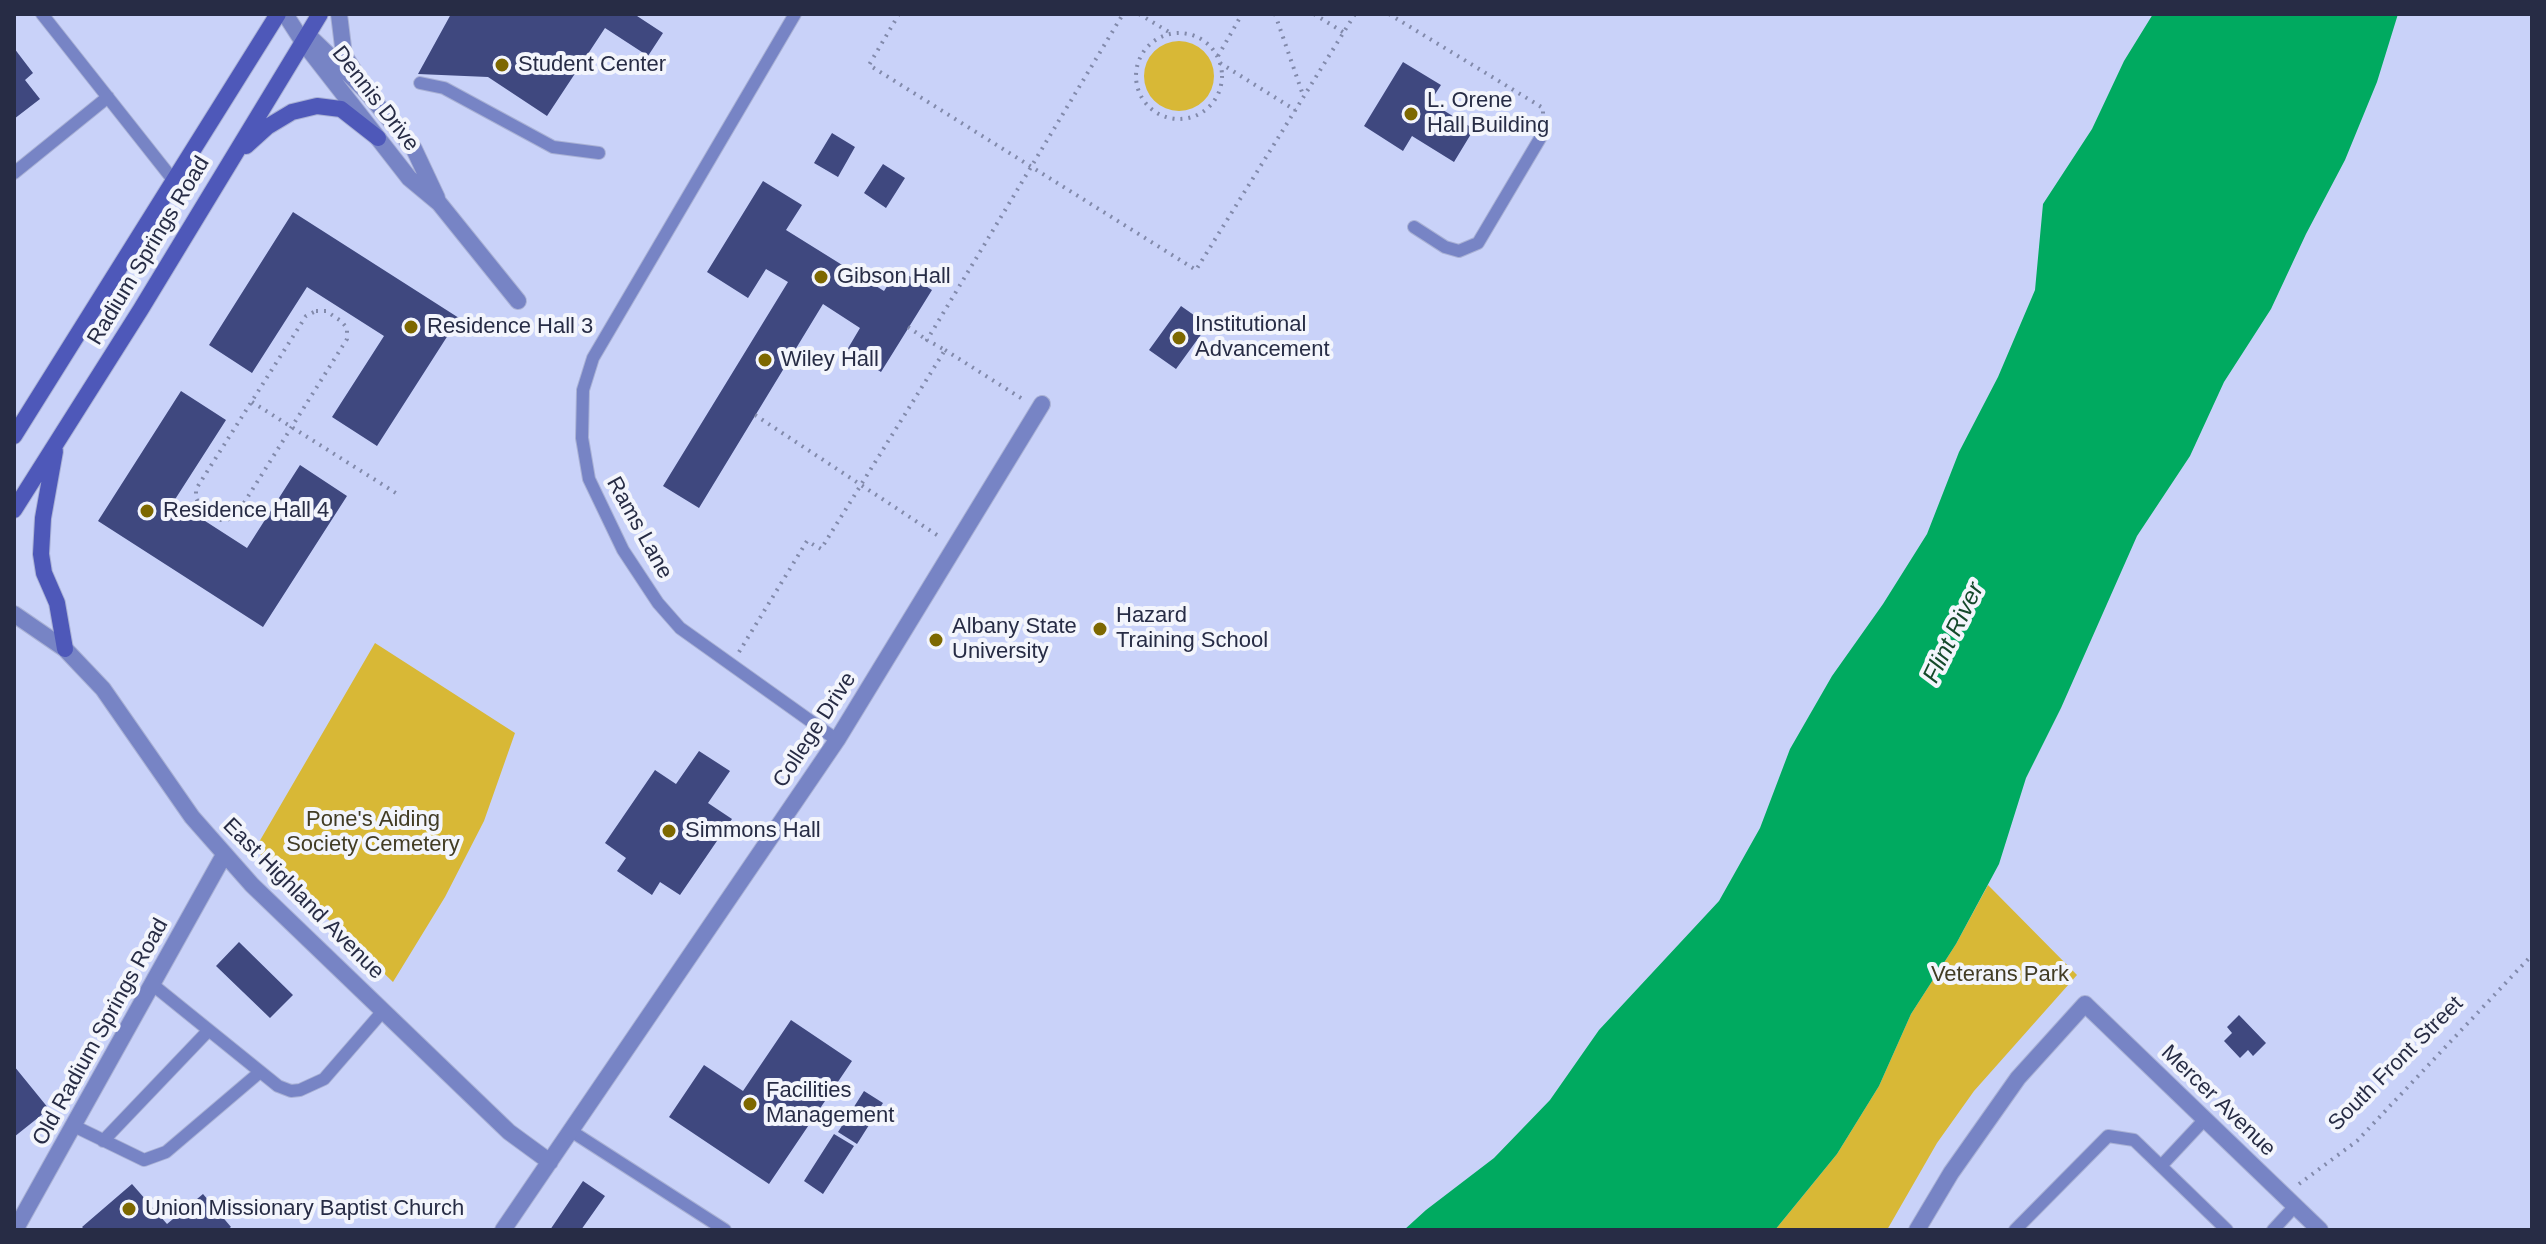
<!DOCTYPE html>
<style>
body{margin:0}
#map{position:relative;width:2546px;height:1244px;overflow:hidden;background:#c9d2f9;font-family:Helvetica,sans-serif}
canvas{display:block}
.frame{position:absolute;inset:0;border:16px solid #272c45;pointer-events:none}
</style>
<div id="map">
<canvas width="2546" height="1244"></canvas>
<div class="frame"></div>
</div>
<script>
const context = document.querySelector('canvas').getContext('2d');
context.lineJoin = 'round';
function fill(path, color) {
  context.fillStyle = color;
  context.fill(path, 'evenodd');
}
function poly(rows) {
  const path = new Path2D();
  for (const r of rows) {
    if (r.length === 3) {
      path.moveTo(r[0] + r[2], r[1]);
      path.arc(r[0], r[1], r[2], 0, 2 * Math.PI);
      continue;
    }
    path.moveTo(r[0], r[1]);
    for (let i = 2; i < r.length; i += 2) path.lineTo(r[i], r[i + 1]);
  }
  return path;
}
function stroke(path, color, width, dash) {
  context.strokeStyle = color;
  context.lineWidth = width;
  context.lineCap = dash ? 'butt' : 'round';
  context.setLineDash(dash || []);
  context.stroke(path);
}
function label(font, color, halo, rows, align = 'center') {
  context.font = font + ' Helvetica,sans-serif';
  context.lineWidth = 8;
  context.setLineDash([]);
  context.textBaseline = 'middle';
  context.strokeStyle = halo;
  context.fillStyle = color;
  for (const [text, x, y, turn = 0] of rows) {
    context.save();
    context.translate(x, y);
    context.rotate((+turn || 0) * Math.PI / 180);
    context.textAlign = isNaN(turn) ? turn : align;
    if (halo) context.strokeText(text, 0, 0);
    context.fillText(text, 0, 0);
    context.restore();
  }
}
const green = poly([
 [1179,76,35],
 [375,643,515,733,484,821,445,897,393,982,255,849],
 [1988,885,2077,975,1974,1091,1937,1143,1887,1230,1775,1230,1837,1154,1879,1086,1911,1014,1956,944]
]);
const water = poly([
 [2153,14,2398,14,2377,82,2345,160,2306,234,2271,309,2224,382,2190,456,2137,536,2061,708,2026,778,1999,864,1956,944,1911,1014,1879,1086,1837,1154,1775,1230,1404,1230,1426,1210,1494,1158,1550,1100,1599,1030,1719,901,1760,828,1790,749,1832,676,1883,604,1927,534,1959,452,1998,377,2035,290,2043,204,2092,129,2124,61]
]);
const building = poly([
 [451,14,634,14,663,33,648,56,605,28,547,116,488,77,418,74],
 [14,48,33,73,25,80,40,99,14,119],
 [1403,62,1441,85,1430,102,1474,129,1454,162,1412,136,1403,151,1364,126],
 [832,133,855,147,838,177,814,163],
 [883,164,905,178,886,208,864,193],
 [763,181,802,205,786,230,884,291,898,269,932,290,881,372,847,350,860,328,823,304,699,508,663,486,788,282,766,269,748,298,707,272],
 [293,212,459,318,377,446,332,417,384,336,307,287,252,373,209,345],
 [1181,306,1208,325,1176,369,1149,350],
 [181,391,226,420,174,501,247,548,300,465,347,496,263,627,98,521],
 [699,751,730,771,708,803,732,819,680,895,660,882,652,895,617,871,626,858,605,843,655,770,676,784],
 [239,942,293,995,270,1018,216,966],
 [2239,1015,2266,1043,2253,1056,2248,1050,2240,1058,2224,1041,2232,1033,2227,1027],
 [791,1020,852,1061,769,1184,669,1117,704,1065,743,1091],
 [14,1066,49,1109,14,1137],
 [864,1091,883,1103,857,1144,838,1132],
 [834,1134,854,1146,823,1194,804,1181],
 [583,1181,605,1196,581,1230,550,1230],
 [132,1184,167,1224,203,1194,231,1227,227,1230,85,1230,82,1227]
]);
const path = poly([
 [899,14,869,65,1196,270,1355,14],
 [1139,14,1169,32],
 [1275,14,1303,95],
 [1314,14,1343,32],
 [1389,14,1543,108,1543,117],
 [1179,76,43],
 [1218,56,1242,14],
 [1220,63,1295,110],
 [316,311,326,311,341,321,347,328,347,339,237,514,227,520,219,520,202,509,196,498,196,489,306,316,316,311],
 [908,327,927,340],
 [945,350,1024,400],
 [252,402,399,495],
 [755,415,940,537],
 [739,652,807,541,821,549,945,350,927,340,1123,14],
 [2299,1184,2357,1141,2532,955]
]);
const service = poly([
 [42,14,174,181],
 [795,14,593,358,583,390,582,438,589,479,623,550,658,603,680,628,837,740],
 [420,83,444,88,553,147,599,153],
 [14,173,108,97],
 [1414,227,1445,247,1459,251,1478,243,1545,130],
 [153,985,278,1086,291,1091,300,1090,324,1079,383,1011],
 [74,1126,144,1160,166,1152,260,1072],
 [571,1131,725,1230],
 [103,1141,208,1031],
 [2161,1166,2205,1119],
 [2015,1230,2108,1136,2134,1140,2227,1230],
 [2273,1230,2295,1206]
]);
const minor = poly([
 [285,14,303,42,409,178,439,203,518,301],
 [339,14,344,55,357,76],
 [312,39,366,91,414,149,437,198],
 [14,614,65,649,103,689,192,817,252,885,509,1132,550,1162],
 [15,1230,224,855],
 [503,1230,837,740,1042,404],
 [1917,1230,1951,1173,2018,1078,2085,1004,2320,1230]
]);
const secondary = poly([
 [246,146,267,127,292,112,317,106,341,109,378,138],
 [14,436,278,14],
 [55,451,43,518,41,554,44,573,57,603,65,649],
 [14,510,141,309,320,14]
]);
const markers = [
 [502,65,8,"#7d6800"],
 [1411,114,8,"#7d6800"],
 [821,277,8,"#7d6800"],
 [411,327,8,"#7d6800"],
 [1179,338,8,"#7d6800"],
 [765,360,8,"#7d6800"],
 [147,511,8,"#7d6800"],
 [1100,629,8,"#7d6800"],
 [936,640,8,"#7d6800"],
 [669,831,8,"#7d6800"],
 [750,1104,8,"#7d6800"],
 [129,1209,8,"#7d6800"]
];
const poiNames = [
 ["Student Center",518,65],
 ["L. Orene",1427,101],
 ["Hall Building",1427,126],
 ["Gibson Hall",837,277],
 ["Institutional",1195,325],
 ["Advancement",1195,350],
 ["Residence Hall 3",427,327],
 ["Wiley Hall",781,360],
 ["Residence Hall 4",163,511],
 ["Hazard",1116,616],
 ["Training School",1116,641],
 ["Albany State",952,627],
 ["University",952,652],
 ["Simmons Hall",685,831],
 ["Facilities",766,1091],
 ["Management",766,1116],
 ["Union Missionary Baptist Church",145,1209]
];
const streetNames = [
 ["Dennis Drive",375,99,52],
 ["Radium Springs Road",149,251,-59],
 ["Rams Lane",639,528,61],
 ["College Drive",815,730,-57],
 ["East Highland Avenue",303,899,45],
 ["Old Radium Springs Road",101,1032,-61],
 ["South Front Street",2396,1064,-45],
 ["Mercer Avenue",2218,1101,44]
];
const parkNames = [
 ["Pone's Aiding",373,820],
 ["Society Cemetery",373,845],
 ["Veterans Park",2000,975]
];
const waterNames = [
 ["Flint River",1954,633,-64]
];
fill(green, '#d8b836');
fill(water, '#00aa60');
fill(building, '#3f487f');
stroke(service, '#a9b1d5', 14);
stroke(minor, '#a9b1d5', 18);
stroke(secondary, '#a9b1d5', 18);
stroke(path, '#828aab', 4, [2, 6]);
stroke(service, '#7784c5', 12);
stroke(minor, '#7784c5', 16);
stroke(secondary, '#4e58b9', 16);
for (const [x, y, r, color] of markers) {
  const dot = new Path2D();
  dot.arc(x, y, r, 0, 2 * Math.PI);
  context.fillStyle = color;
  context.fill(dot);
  stroke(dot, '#f3f5fc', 3);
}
label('22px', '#272c45', '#f3f5fc', poiNames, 'left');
label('22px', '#272c45', '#f3f5fc', streetNames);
label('22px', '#423c24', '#f3f5fc', parkNames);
label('italic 24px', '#14492b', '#f3f5fc', waterNames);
</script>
